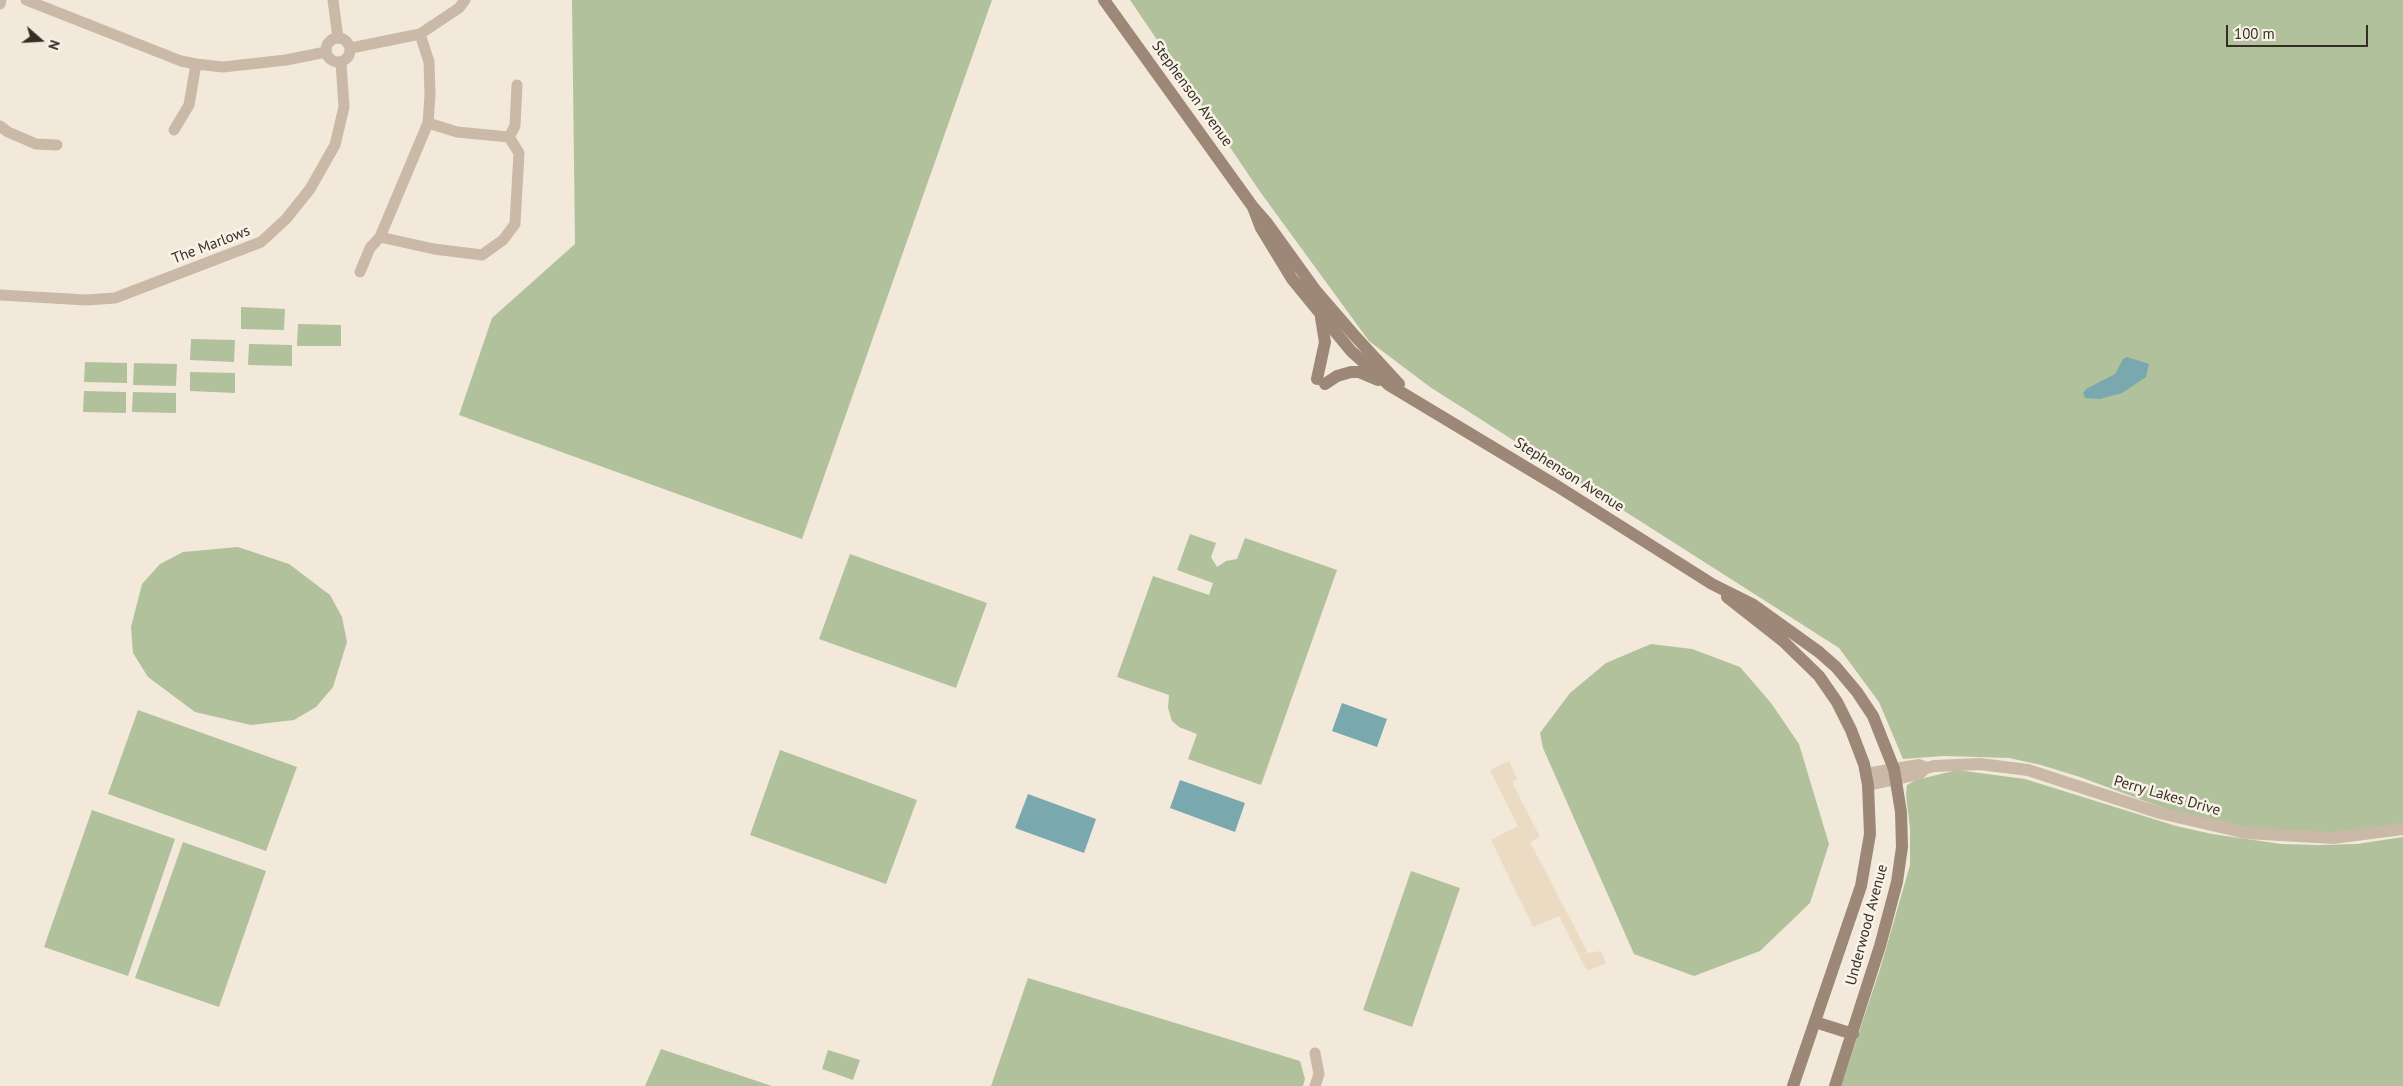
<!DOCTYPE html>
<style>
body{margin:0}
#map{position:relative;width:2403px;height:1086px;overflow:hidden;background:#f2e9db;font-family:"PT Sans",sans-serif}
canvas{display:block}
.north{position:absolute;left:15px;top:15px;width:50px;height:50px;-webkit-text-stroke:4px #f9f2e7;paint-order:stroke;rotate:109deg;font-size:14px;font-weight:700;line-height:20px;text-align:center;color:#362d27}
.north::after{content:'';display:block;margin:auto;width:18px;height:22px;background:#362d27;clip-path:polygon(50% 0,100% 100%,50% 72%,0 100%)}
.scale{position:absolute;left:2226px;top:25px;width:142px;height:22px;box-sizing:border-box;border:2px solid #362d27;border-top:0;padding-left:6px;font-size:15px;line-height:18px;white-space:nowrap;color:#362d27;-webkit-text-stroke:4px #f9f2e7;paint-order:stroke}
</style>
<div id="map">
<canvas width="2403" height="1086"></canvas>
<div class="north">N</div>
<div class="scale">100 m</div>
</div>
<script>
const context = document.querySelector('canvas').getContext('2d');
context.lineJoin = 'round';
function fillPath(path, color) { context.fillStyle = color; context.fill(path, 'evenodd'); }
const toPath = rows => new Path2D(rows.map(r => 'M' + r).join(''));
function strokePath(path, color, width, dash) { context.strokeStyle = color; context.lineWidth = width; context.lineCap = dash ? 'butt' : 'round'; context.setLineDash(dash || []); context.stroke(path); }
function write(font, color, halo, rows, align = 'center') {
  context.font = font + ' "PT Sans",sans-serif'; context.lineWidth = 5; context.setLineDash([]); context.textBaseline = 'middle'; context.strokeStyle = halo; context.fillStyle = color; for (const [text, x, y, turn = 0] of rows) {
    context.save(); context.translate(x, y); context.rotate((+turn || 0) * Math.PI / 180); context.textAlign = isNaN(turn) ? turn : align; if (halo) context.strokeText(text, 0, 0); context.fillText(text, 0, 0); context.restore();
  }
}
const green = toPath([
 [572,0,992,0,802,539,459,415,492,318,575,244],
 [1130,0,2403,0,2403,824,2337,833,2254,830,2174,812,2080,777,2041,765,2009,758,1944,756,1903,759,1879,702,1839,648,1430,387,1369,341,1261,193],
 [241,307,285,309,284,330,241,329],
 [298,324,341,325,341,346,297,346],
 [191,339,235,340,234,362,190,360],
 [249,344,292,345,292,366,248,365],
 [85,362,127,363,127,383,84,382],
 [134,363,177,364,176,386,133,385],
 [190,372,235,373,235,393,190,391],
 [84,391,126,392,126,413,83,412],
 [133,392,176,393,176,413,132,412],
 [1190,534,1216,543,1211,557,1217,567,1226,561,1237,559,1245,538,1337,570,1261,785,1188,759,1197,734,1179,727,1172,721,1168,708,1169,695,1117,677,1153,576,1209,595,1213,583,1177,570],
 [238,547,289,564,330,595,342,617,347,642,333,687,316,707,294,720,251,725,195,712,148,677,133,653,131,627,142,584,160,564,183,552],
 [850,554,987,603,956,688,819,639],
 [1651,644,1692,649,1740,667,1771,703,1799,744,1829,844,1810,903,1760,951,1694,976,1634,954,1543,748,1540,733,1570,693,1606,663],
 [138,710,297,767,266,851,108,794],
 [780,750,917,800,886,884,750,835],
 [1957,770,2025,779,2176,826,2212,834,2281,844,2319,845,2357,844,2403,837,2403,1086,1841,1086,1881,966,1910,865,1910,828,1906,795,1907,785,1916,780],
 [92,810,175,839,128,976,44,947],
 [183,842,266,871,219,1007,135,978],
 [1411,871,1460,888,1412,1027,1363,1010],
 [1028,978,1300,1061,1305,1079,1303,1086,991,1086],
 [661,1049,772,1086,645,1086],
 [828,1050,860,1060,853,1080,822,1069]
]);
const plaza = toPath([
 [1509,761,1517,779,1512,782,1540,837,1530,842,1588,953,1601,951,1606,963,1587,971,1559,916,1533,927,1491,840,1518,826,1490,770]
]);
const water = toPath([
 [2127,357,2149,364,2146,377,2122,393,2100,399,2085,398,2083,393,2086,389,2115,374,2123,359],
 [1342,703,1387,719,1377,747,1332,731],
 [1180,780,1245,803,1235,832,1170,808],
 [1028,794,1096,819,1084,853,1015,828]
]);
const minor = toPath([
 [26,0,181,61,196,64,223,67,286,60,326,52],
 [333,0,338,38],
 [0,4,1,0],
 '326 50a12 12 0 1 1 24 0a12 12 0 1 1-24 0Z',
 [351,48,420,34,459,8,465,0],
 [428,123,457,132,509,137,515,126,517,85],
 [0,126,8,132,36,144,57,145],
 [174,130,189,105,196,64],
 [380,237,434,249,482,255,503,240,515,224,519,153,509,137],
 [360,272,370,248,380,237,428,123,430,95,429,62,420,34],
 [0,295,86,300,115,298,261,242,286,219,310,189,335,145,344,107,341,63],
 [1315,1086,1319,1074,1315,1053]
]);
const tertiary = toPath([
 [1866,774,1919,765,1926,768],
 [1868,785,1919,774,1926,768,1934,766,1980,764,2028,770,2160,813,2246,833,2333,838,2403,829]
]);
const secondary = toPath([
 [1104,0,1253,207,1267,223,1316,291,1354,335,1399,384],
 [1253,207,1261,228,1292,279,1351,351,1389,385,1557,486,1712,584,1752,604,1819,652,1836,667,1857,692,1873,716,1894,769,1901,812,1902,847,1897,882,1880,946,1835,1086],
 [1317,379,1325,342,1321,318],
 [1325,384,1337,376,1351,372,1359,372,1378,380],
 [1727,597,1783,641,1819,676,1837,702,1851,730,1864,764,1868,785,1870,834,1861,886,1793,1086],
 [1815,1022,1853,1034]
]);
const streetNames = [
 ["Stephenson Avenue",1192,94,54],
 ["The Marlows",211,245,-21],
 ["Stephenson Avenue",1569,475,32],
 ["Perry Lakes Drive",2167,796,16],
 ["Underwood Avenue",1867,925,-75]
];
fillPath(green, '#b1c19b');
fillPath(plaza, '#eadbc2');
fillPath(water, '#7aa8af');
strokePath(minor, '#cab9a7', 11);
strokePath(tertiary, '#cab9a7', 12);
strokePath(secondary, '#9d8878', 12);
write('15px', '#362d27', '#f9f2e7', streetNames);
</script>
